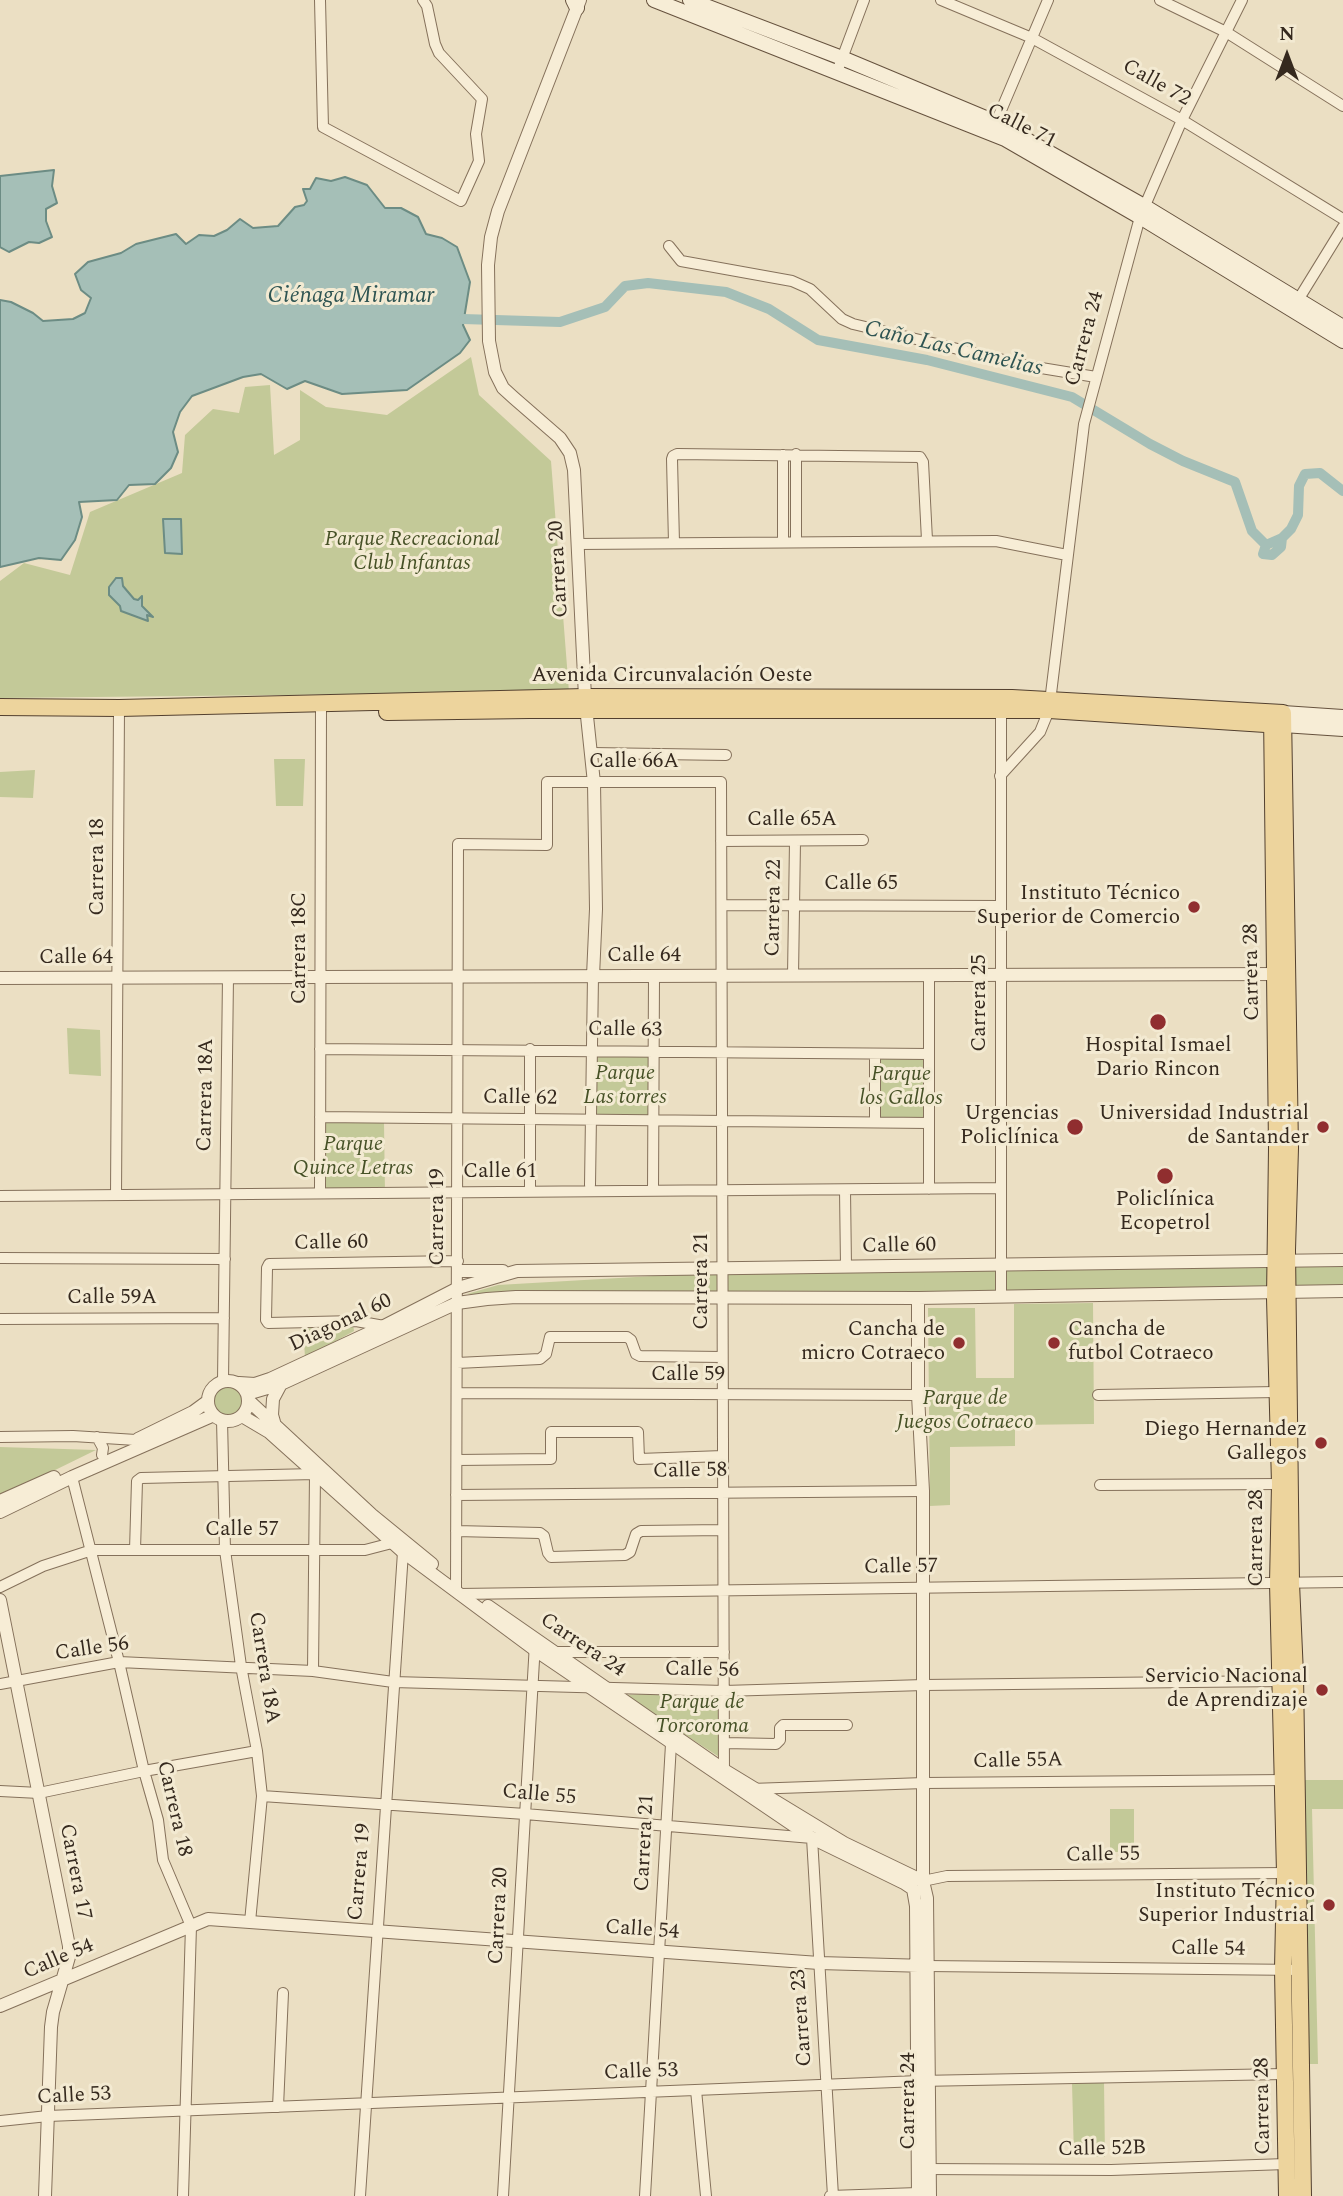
<!DOCTYPE html>
<meta charset="utf-8">
<style>
body{margin:0}
#map{position:relative;width:1343px;height:2196px;overflow:hidden;background:#ebdfc3;font-family:Spectral,serif}
canvas{display:block}
.north{position:absolute;left:1252px;top:21px;width:70px;height:70px;-webkit-text-stroke:5px #f3ead2;paint-order:stroke;rotate:0deg;font-size:19px;font-weight:700;line-height:28px;text-align:center;color:#35291e}
.north::after{content:'';display:block;margin:auto;width:24px;height:32px;background:#35291e;clip-path:polygon(50% 0,100% 100%,50% 72%,0 100%)}
</style>
<div id="map">
<canvas width="1343" height="2196"></canvas>
<div class="north">N</div>
</div>
<script>
const context = document.querySelector('canvas').getContext('2d');
context.lineJoin = 'round';
function fillPath(path, color) { context.fillStyle = color; context.fill(path, 'evenodd'); }
const toPath = rows => new Path2D(rows.map(r => 'M' + r).join(''));
function strokePath(path, color, width, dash) { context.strokeStyle = color; context.lineWidth = width; context.lineCap = dash ? 'butt' : 'round'; context.setLineDash(dash || []); context.stroke(path); }
function write(font, color, halo, rows, align = 'center') {
  context.font = font + ' Spectral,serif'; context.lineWidth = 6; context.setLineDash([]); context.textBaseline = 'middle'; context.strokeStyle = halo; context.fillStyle = color; for (const [text, x, y, turn = 0] of rows) {
    context.save(); context.translate(x, y); context.rotate((+turn || 0) * Math.PI / 180); context.textAlign = isNaN(turn) ? turn : align; if (halo) context.strokeText(text, 0, 0); context.fillText(text, 0, 0); context.restore();
  }
}
const green = toPath([
 [471,357,479,395,551,461,569,692,0,698,0,581,24,563,70,575,90,512,182,473,185,435,213,409,239,413,245,387,270,385,274,455,300,440,300,390,326,407,387,415],
 [274,759,305,759,303,806,276,806],
 [35,770,33,798,0,797,0,772],
 [67,1028,100,1030,101,1076,69,1074],
 [597,1057,652,1057,653,1117,597,1118],
 [878,1057,925,1058,924,1119,877,1118],
 [322,1123,384,1123,385,1193,322,1193],
 [1343,1263,1343,1286,704,1294,467,1294,498,1285,722,1272],
 [1093,1303,1094,1424,1015,1425,1015,1446,950,1447,950,1505,930,1506,928,1308,975,1308,976,1378,1014,1378,1014,1304],
 [303,1322,353,1324,354,1331,305,1358],
 '214 1401a14 14 0 1 1 28 0a14 14 0 1 1-28 0Z',
 [0,1447,96,1450,0,1497],
 [726,1691,727,1762,624,1695],
 [1297,1780,1343,1780,1343,1809,1312,1809,1318,2064,1301,2064],
 [1110,1809,1134,1809,1134,1852,1110,1852],
 [1104,2082,1105,2157,1074,2157,1072,2083]
]);
const water = toPath([
 [54,170,52,186,57,203,46,209,46,221,52,237,39,243,29,242,9,252,0,247,0,176,54,170],
 [345,177,367,185,385,208,401,208,418,217,426,234,442,238,457,247,470,282,463,325,470,340,460,353,407,390,342,394,305,381,287,389,261,374,243,377,192,396,180,412,173,432,178,452,171,468,155,484,129,485,117,500,79,502,82,517,75,540,61,560,39,558,0,567,0,300,11,302,33,313,43,321,73,319,85,313,91,298,81,290,75,274,88,262,121,253,136,244,176,234,186,244,199,235,214,236,227,230,240,219,253,228,278,226,295,207,304,205,307,201,303,189,310,189,316,178,331,181,345,177],
 [163,519,181,519,182,554,165,553,163,519],
 [116,578,122,578,123,586,134,599,138,600,142,596,142,606,153,617,147,615,148,621,121,611,120,606,109,595,109,587,116,578]
]);
const canal = toPath([
 [463,319,560,322,605,307,625,286,648,283,726,292,769,309,818,340,927,360,1072,397,1150,444,1183,461,1235,482,1252,531,1266,545,1282,538,1291,529,1298,515,1299,486,1305,474,1320,473,1343,491],
 [1266,545,1263,554,1272,555,1281,547,1282,538]
]);
const minor = toPath([
 [320,0,323,127,461,201,479,161,476,134,482,99,439,53,435,44,427,6,423,0],
 [941,0,1032,38,1182,120,1343,219],
 [1160,0,1226,32,1343,106],
 [837,72,864,0],
 [994,127,1048,0],
 [669,246,681,261,792,281,810,289,842,319,853,324,1029,366,1096,377],
 [1295,305,1343,227],
 [796,454,796,541],
 [783,542,783,455],
 [674,543,672,459,673,456,677,454,920,457,923,462,927,540],
 [578,544,996,541,1067,555],
 [1001,710,1001,1297],
 [592,753,726,755],
 [1000,776,1040,732,1049,710,1084,424,1140,217,1182,120,1242,0],
 [721,841,863,840],
 [722,905,1000,906],
 [793,976,795,841],
 [320,1049,929,1054],
 [530,1049,530,1192],
 [320,1117,929,1123],
 [875,1122,875,1054],
 [590,1185,593,976],
 [929,1189,929,976],
 [845,1190,846,1267],
 [653,1191,654,977],
 [320,1193,321,703],
 [116,1195,119,708],
 [0,1196,1000,1188],
 [0,1258,225,1259],
 [0,1319,224,1318],
 [384,1326,356,1321,268,1323,266,1320,267,1268,269,1264,458,1261],
 [457,1363,540,1359,546,1354,550,1337,627,1337,631,1340,636,1354,640,1356,722,1357],
 [223,1381,228,977],
 [457,1393,918,1395],
 [1098,1395,1277,1392],
 [222,1420,225,1550,241,1666,257,1751,262,1796,250,1922],
 [0,1437,73,1436,136,1440],
 [97,1437,103,1448,102,1455],
 [457,1460,551,1459,551,1432,638,1432,639,1459,723,1456],
 [72,1477,119,1662,144,1771,158,1820,163,1860,191,1926,183,2196],
 [1100,1485,1280,1484],
 [456,1495,923,1491],
 [456,1531,540,1533,544,1536,548,1553,551,1557,625,1555,630,1552,636,1534,641,1531,723,1530],
 [135,1550,137,1481,141,1478,315,1474,313,1671],
 [0,1587,43,1566,92,1550,365,1550,392,1543],
 [456,1591,458,844,547,845,547,782,721,782,724,1777],
 [459,1594,1343,1582],
 [556,1652,724,1652],
 [0,1684,119,1662,313,1671,393,1682,724,1691,924,1685,1281,1681],
 [724,1743,776,1744,780,1740,780,1728,783,1725,847,1725],
 [751,1789,924,1783,1287,1780],
 [0,1791,39,1793,144,1771,257,1751],
 [262,1796,525,1814,812,1838,833,2196],
 [923,1881,947,1876,1285,1873],
 [927,1966,1300,1970],
 [696,2090,706,2196],
 [278,2107,283,1993],
 [0,2121,48,2116,919,2081,1284,2074],
 [925,2169,1111,2170,1286,2164],
 [360,2196,403,1552],
 [503,2196,535,1643],
 [645,2196,671,1744],
 [830,2196,918,2193]
]);
const tertiary = toPath([
 [580,0,498,211,491,237,488,265,489,341,495,372,503,388,514,398,560,438,570,453,574,470,585,697,594,783,596,909,593,976],
 [0,978,1284,974],
 [458,1271,503,1271],
 [918,1298,918,1395,923,1491,923,1881,927,1898,930,2196],
 '208 1401a20 20 0 1 1 40 0a20 20 0 1 1-40 0Z',
 [239,1383,255,1384,270,1379,384,1326,458,1288,517,1271,1343,1260],
 [247,1394,281,1384,457,1303,487,1299,516,1297,918,1298,1343,1291],
 [249,1401,372,1515,432,1564],
 [242,1416,269,1432,403,1552,535,1650,812,1838,904,1883,913,1889,916,1906,918,2196],
 [274,1422,272,1415,273,1399,281,1384],
 [138,1439,193,1412,208,1401],
 [0,1501,54,1477],
 [0,1512,72,1477,214,1415],
 [0,1600,69,1946,69,1957,53,2012,51,2027,45,2196],
 [488,1606,724,1770,844,1843,923,1881],
 [0,2006,208,1919,819,1963,927,1966]
]);
const secondary = toPath([
 [573,0,577,8],
 [654,0,1005,139,1140,217,1343,341],
 [690,0,842,58,995,122,1144,206,1343,327],
 [1283,713,1343,717],
 [1283,725,1343,729]
]);
const primary = toPath([
 [0,707,119,708,585,697,1012,698,1283,713,1290,1148,1287,1250,1291,1583,1295,1675,1303,2196],
 [387,712,529,710,1049,710,1281,725],
 [1272,713,1277,1148,1275,1298,1280,1484,1278,1583,1285,1873,1283,1969,1287,2196]
]);
const markers = [
 [1194,907,7,"#902e2f"],
 [1158,1022,9,"#902e2f"],
 [1075,1127,9,"#902e2f"],
 [1323,1127,7,"#902e2f"],
 [1165,1176,9,"#902e2f"],
 [959,1343,7,"#902e2f"],
 [1054,1343,7,"#902e2f"],
 [1321,1443,7,"#902e2f"],
 [1322,1690,7,"#902e2f"],
 [1329,1905,7,"#902e2f"]
];
const streetNames = [
 ["Calle 72",1156,84,29],
 ["Calle 71",1021,127,27],
 ["Carrera 24",1086,339,-75],
 ["Carrera 20",560,569,-93],
 ["Avenida Circunvalación Oeste",672,677],
 ["Calle 66A",634,763],
 ["Calle 65A",792,821],
 ["Carrera 18",99,867,-90],
 ["Calle 65",861,885],
 ["Carrera 22",775,908,-89],
 ["Carrera 18C",301,948,-90],
 ["Calle 64",644,957],
 ["Calle 64",76,959],
 ["Carrera 28",1253,972,-91],
 ["Carrera 25",981,1003,-90],
 ["Calle 63",625,1031,1],
 ["Carrera 18A",207,1095,-89],
 ["Calle 62",520,1099,1],
 ["Calle 61",500,1173],
 ["Carrera 19",439,1217,-90],
 ["Calle 60",331,1244,-1],
 ["Calle 60",899,1247,-1],
 ["Carrera 21",703,1281,-90],
 ["Calle 59A",112,1299],
 ["Diagonal 60",341,1324,-25],
 ["Calle 59",688,1376],
 ["Calle 58",690,1472,-1],
 ["Calle 57",242,1531],
 ["Carrera 28",1258,1538,-90],
 ["Calle 57",901,1568,-1],
 ["Carrera 24",582,1646,34],
 ["Calle 56",92,1650,-8],
 ["Carrera 18A",263,1668,81],
 ["Calle 56",702,1671,1],
 ["Calle 55A",1018,1762,-1],
 ["Calle 55",539,1796,5],
 ["Carrera 18",173,1809,77],
 ["Carrera 21",646,1843,-87],
 ["Calle 55",1103,1856,-1],
 ["Carrera 17",74,1872,79],
 ["Carrera 19",361,1872,-85],
 ["Carrera 20",500,1916,-87],
 ["Calle 54",642,1931,4],
 ["Calle 54",1208,1950,1],
 ["Calle 54",59,1960,-23],
 ["Carrera 23",803,2018,-94],
 ["Calle 53",641,2073,-2],
 ["Calle 53",74,2097,-3],
 ["Carrera 24",910,2101,-90],
 ["Carrera 28",1264,2106,-91],
 ["Calle 52B",1102,2150,-1]
];
const parkNames = [
 ["Parque Recreacional",412,541],
 ["Club Infantas",412,565],
 ["Parque",625,1075],
 ["Las torres",625,1099],
 ["Parque",901,1076],
 ["los Gallos",901,1100],
 ["Parque",353,1146],
 ["Quince Letras",353,1170],
 ["Parque de",965,1400],
 ["Juegos Cotraeco",965,1424],
 ["Parque de",702,1704],
 ["Torcoroma",702,1728]
];
const poiNames = [
 ["Instituto Técnico",1180,895],
 ["Superior de Comercio",1180,919],
 ["Hospital Ismael",1158,1047,"center"],
 ["Dario Rincon",1158,1071,"center"],
 ["Urgencias",1059,1115],
 ["Policlínica",1059,1139],
 ["Universidad Industrial",1309,1115],
 ["de Santander",1309,1139],
 ["Policlínica",1165,1201,"center"],
 ["Ecopetrol",1165,1225,"center"],
 ["Cancha de",945,1331],
 ["micro Cotraeco",945,1355],
 ["Cancha de",1068,1331,"left"],
 ["futbol Cotraeco",1068,1355,"left"],
 ["Diego Hernandez",1307,1431],
 ["Gallegos",1307,1455],
 ["Servicio Nacional",1308,1678],
 ["de Aprendizaje",1308,1702],
 ["Instituto Técnico",1315,1893],
 ["Superior Industrial",1315,1917]
];
const waterNames = [
 ["Ciénaga Miramar",351,297],
 ["Caño Las Camelias",953,350,13]
];
fillPath(green, '#c3c998');
fillPath(water, '#a5bfb7');
strokePath(water, '#6c8c84', 2);
strokePath(canal, '#a5bfb7', 10);
strokePath(minor, '#85715b', 12);
strokePath(tertiary, '#85715b', 14);
strokePath(secondary, '#66523e', 16);
strokePath(primary, '#53402f', 18);
strokePath(minor, '#f7edd6', 10);
strokePath(tertiary, '#f7edd6', 12);
strokePath(secondary, '#f7edd6', 14);
strokePath(primary, '#edd49d', 16);
for (const [x, y, r, color] of markers) { const dot = new Path2D(); dot.arc(x, y, r, 0, 2 * Math.PI); context.fillStyle = color; context.fill(dot); strokePath(dot, '#f3ead2', 2.5); }
write('21px', '#35291e', '#f3ead2', streetNames);
write('italic 21px', '#465126', '#f3ead2', parkNames);
write('21px', '#35291e', '#f3ead2', poiNames, 'right');
write('italic 23px', '#2e5452', '#f3ead2', waterNames);
</script>
